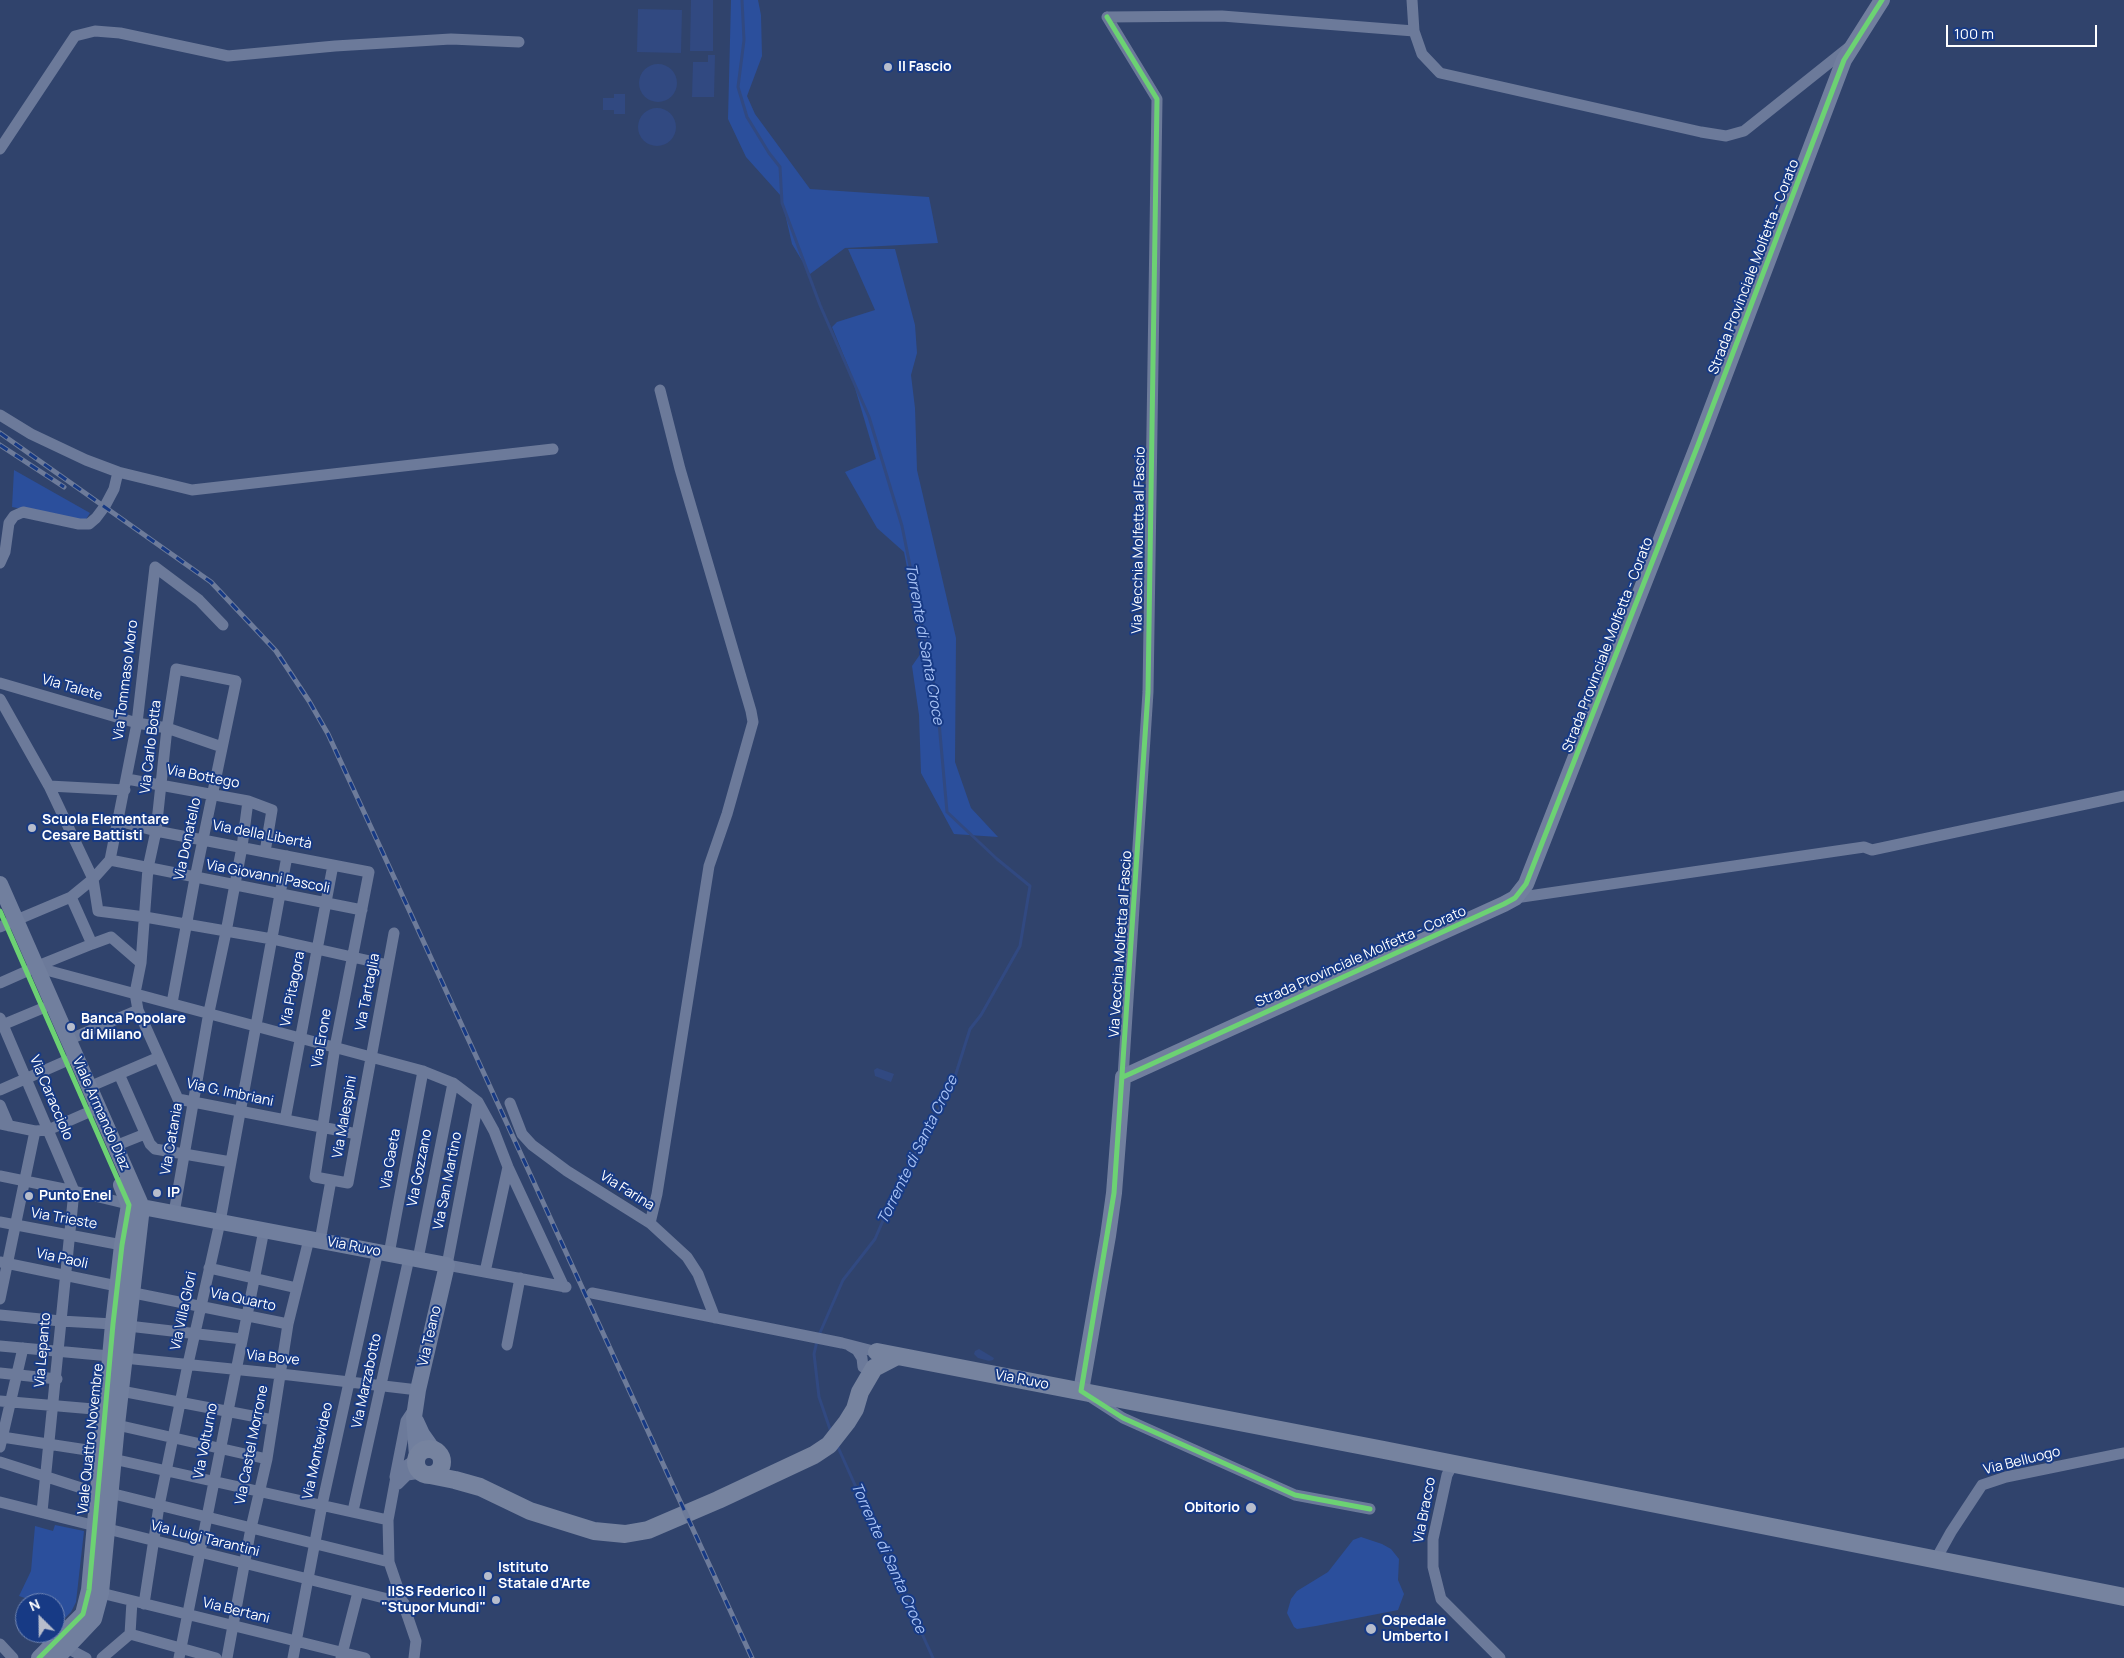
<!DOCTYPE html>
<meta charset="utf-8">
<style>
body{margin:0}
#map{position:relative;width:2124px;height:1658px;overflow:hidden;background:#30436c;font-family:Manrope,sans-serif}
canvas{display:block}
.north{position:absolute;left:15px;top:1593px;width:50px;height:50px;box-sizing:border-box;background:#173a85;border:1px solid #7489b6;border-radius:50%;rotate:337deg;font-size:14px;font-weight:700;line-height:20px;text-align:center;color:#fff}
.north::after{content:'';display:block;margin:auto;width:18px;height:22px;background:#b7bdcc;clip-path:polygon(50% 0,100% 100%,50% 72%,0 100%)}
.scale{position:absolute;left:1946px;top:25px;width:151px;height:22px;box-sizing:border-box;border:2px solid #fff;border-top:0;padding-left:6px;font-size:15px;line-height:18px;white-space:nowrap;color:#fff;-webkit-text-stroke:4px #173a85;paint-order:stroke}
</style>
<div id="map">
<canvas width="2124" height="1658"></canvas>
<div class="north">N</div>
<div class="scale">100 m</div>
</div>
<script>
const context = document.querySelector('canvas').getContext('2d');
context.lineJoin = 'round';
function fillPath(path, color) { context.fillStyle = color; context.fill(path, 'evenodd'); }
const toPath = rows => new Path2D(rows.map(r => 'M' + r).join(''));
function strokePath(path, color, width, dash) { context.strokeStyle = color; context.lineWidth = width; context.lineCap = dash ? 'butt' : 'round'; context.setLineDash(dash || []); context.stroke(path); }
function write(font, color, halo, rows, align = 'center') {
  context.font = font + ' Manrope,sans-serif'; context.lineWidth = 4; context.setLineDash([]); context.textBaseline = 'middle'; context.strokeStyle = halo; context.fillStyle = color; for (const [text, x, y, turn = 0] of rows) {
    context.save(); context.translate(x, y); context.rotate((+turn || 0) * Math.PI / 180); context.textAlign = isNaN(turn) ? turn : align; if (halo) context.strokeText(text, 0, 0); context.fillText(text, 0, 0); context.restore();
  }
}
const green = toPath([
 [731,0,758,0,761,15,762,56,747,96,755,114,810,189,929,197,938,243,845,248,810,274,792,244,781,196,746,157,728,119],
 [848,249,895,249,915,325,917,353,911,375,915,408,917,470,956,638,955,762,971,808,998,837,954,834,921,773,919,715,912,666,921,653,921,639,904,552,877,528,845,472,876,459,850,371,832,327,837,322,875,310],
 [14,470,90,513,85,521,12,507],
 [55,1525,84,1531,76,1602,71,1612,55,1628,55,1603,27,1603,28,1599,19,1596,31,1571,35,1526,53,1531],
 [1361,1537,1382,1544,1391,1549,1399,1559,1398,1580,1404,1594,1398,1610,1316,1626,1297,1629,1294,1627,1287,1613,1291,1599,1297,1591,1328,1572,1353,1540]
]);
const water = toPath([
 [691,0,713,0,713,51,690,51],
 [638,9,682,10,681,53,637,52],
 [708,55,715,55,714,97,692,97,693,62,708,62],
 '639 83a19 19 0 1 1 38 0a19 19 0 1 1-38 0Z',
 [614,94,625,94,625,114,614,114,614,110,603,110,603,98,614,98],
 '638 127a19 19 0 1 1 38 0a19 19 0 1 1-38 0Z',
 [877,1068,894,1074,891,1082,875,1076,874,1070],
 [979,1349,994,1358,993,1360,989,1361,978,1358,974,1354,975,1351]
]);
const stream = toPath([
 [742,0,744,40,738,87,747,117,769,153,780,167,782,203,820,305,869,417,902,526,937,700,947,812,997,859,1030,886,1020,946,981,1015,970,1029,953,1083,898,1186,875,1239,843,1280,819,1335],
 [817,1341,814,1354,819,1397,831,1432],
 [837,1445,933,1658]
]);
const street = toPath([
 [1412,0,1414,31],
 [1107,17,1157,99,1148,692,1123,1077],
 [1107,17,1222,16,1414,31,1422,54,1440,73,1701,132,1726,136,1744,131,1848,48],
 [0,149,75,36,95,31,120,33,228,56,335,46,451,39,519,42],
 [0,415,31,434,86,460,118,472,114,489,105,506,96,518,89,524,79,524,23,512,14,516,9,523,5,552,0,563],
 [118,472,192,490,553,449],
 [0,683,137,723,167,728,222,747],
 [0,699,49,786,93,879,98,911,145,917,272,939,388,965],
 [127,779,248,801,272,810,265,852],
 [49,786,125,790],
 [119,821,156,831,369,872,335,1047,315,1177,348,1183,394,933],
 [110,860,362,910],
 [1515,898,1864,847,1872,850,2124,796],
 [0,927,71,897],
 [141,963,135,993,138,1010,178,1099,357,1134],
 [35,967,423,1071,453,1083,478,1102,494,1131,508,1167,564,1287],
 [35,967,92,944],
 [0,983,27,971],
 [172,1003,195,878,236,681,176,669,167,728,156,831,148,868,141,963,111,937,92,944,71,897,93,879,110,860,137,723,155,567,199,600,223,625],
 [0,1018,74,1191,42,1512],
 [0,1026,43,1008],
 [68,1040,138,1010],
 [119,1074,150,1144,155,1149,231,1162],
 [89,1087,159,1057],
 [0,1090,66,1061],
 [478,1102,447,1265,566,1287],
 [510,1103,522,1134,532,1145,567,1171,650,1223,687,1257,698,1274,715,1318],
 [0,1105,9,1126],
 [285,1120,333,865],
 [0,1124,35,1131,48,1130,89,1112],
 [115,1146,145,1134],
 [0,1176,74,1191,132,1205],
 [174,1213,209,1012,226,932,242,847,248,801],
 [0,1222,122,1245],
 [650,1223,657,1194,709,866,727,814,753,722,751,711,680,469,660,390],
 [320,1241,331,1180],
 [389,1254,423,1071],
 [418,1259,453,1083],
 [0,1262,117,1286],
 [209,1268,297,1288],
 [485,1272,508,1167],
 [134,1293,288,1324],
 [592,1293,842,1343,877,1352],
 [0,1299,35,1131],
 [0,1315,61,1321,113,1324],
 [128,1326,242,1339],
 [507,1345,520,1278],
 [0,1346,110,1356],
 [850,1346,857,1350,862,1358,863,1367],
 [124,1358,281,1374,418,1390],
 [0,1373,57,1379],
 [121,1391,273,1420],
 [1089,1396,1123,1418,1295,1495,1370,1509],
 [0,1401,105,1410],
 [117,1425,267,1459],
 [2,1437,100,1452],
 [0,1447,23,1348],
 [113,1459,388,1520],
 [0,1462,97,1493],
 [1453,1464,1447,1475,1433,1539,1433,1567,1441,1599,1500,1658],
 [395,1477,406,1421,414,1409],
 [398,1484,407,1475,422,1473],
 [110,1493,389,1562],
 [0,1502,404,1603],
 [353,1511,409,1258],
 [1936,1559,1951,1532,1982,1485,2006,1477,2124,1453],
 [101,1593,365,1658],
 [144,1604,159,1506,188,1364,220,1222,287,856],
 [130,1634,216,1658],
 [0,1644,13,1658],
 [67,1648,86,1658],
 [102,1658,130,1634,132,1601],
 [179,1658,264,1230],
 [227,1658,251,1528,267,1459,288,1324,309,1239],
 [293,1658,322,1505,378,1251],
 [341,1658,358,1592],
 [414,1658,416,1641,389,1562,388,1520,396,1477,404,1467,416,1459]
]);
const secondary = toPath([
 [0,884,142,1207,117,1425,101,1593,94,1619,57,1658],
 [142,1207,447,1265,418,1390,414,1417,417,1456],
 [1081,1391,1108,1236,1114,1193,1123,1077,1504,904,1515,898,1526,884,1698,445,1844,60,1882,0],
 [416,1421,422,1434,434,1451],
 [39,1658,83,1614,89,1590,113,1324,122,1245,129,1205,121,1185]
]);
const primary = toPath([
 [877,1352,1384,1450,2124,1597],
 '416 1462a13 13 0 1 1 26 0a13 13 0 1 1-26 0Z',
 [430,1475,455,1480,480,1487,530,1511,594,1531,625,1534,648,1530,718,1500,814,1455,829,1445,847,1422,855,1409,860,1392,874,1368,897,1356]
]);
const rail = toPath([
 [0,433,211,582,276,651,309,701,328,734,387,862,752,1658],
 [0,445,64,487]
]);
const cycleway = toPath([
 [1107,17,1157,99,1148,692,1114,1193,1081,1391,1123,1418,1295,1495,1370,1509],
 [0,911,129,1205,122,1245,113,1324,89,1590,83,1614,39,1658],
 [1123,1077,1504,904,1515,898,1526,884,1698,445,1844,60,1882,0]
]);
const markers = [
 [888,67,5,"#b7bdcc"],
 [32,828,5,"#b7bdcc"],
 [71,1027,5,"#b7bdcc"],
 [157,1193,5,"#b7bdcc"],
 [29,1196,5,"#b7bdcc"],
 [1251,1508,6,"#b7bdcc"],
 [488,1576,5,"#b7bdcc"],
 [496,1600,5,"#b7bdcc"],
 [1371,1629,6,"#b7bdcc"]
];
const poiNames = [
 ["Il Fascio",898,67],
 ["Scuola Elementare",42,820],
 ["Cesare Battisti",42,836],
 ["Banca Popolare",81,1019],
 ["di Milano",81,1035],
 ["IP",167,1193],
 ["Punto Enel",39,1196],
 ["Obitorio",1240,1508,"right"],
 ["Istituto",498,1568],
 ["Statale d'Arte",498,1584],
 ["IISS Federico II",486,1592,"right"],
 ["\"Stupor Mundi\"",486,1608,"right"],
 ["Ospedale",1382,1621],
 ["Umberto I",1382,1637]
];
const streetNames = [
 ["Strada Provinciale Molfetta - Corato",1754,267,-69],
 ["Via Vecchia Molfetta al Fascio",1139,540,-89],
 ["Strada Provinciale Molfetta - Corato",1608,645,-69],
 ["Via Tommaso Moro",126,680,-83],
 ["Via Talete",72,688,16],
 ["Via Carlo Botta",151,747,-83],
 ["Via Bottego",203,777,11],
 ["Via della Libertà",262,835,11],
 ["Via Donatello",188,839,-78],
 ["Via Giovanni Pascoli",268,877,11],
 ["Via Vecchia Molfetta al Fascio",1121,944,-86],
 ["Strada Provinciale Molfetta - Corato",1361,957,-24],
 ["Via Pitagora",293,989,-79],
 ["Via Tartaglia",368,992,-79],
 ["Via Erone",322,1038,-80],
 ["Via G. Imbriani",230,1093,12],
 ["Via Caracciolo",51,1098,67],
 ["Viale Armando Diaz",101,1114,66],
 ["Via Malespini",345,1117,-80],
 ["Via Catania",172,1139,-80],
 ["Via Gaeta",391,1159,-80],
 ["Via Gozzano",420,1168,-79],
 ["Via San Martino",448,1181,-79],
 ["Via Farina",627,1191,32],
 ["Via Trieste",64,1219,10],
 ["Via Ruvo",354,1247,11],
 ["Via Paoli",62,1259,12],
 ["Via Quarto",243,1300,12],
 ["Via Villa Glori",184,1311,-78],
 ["Via Teano",430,1336,-77],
 ["Via Lepanto",43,1350,-85],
 ["Via Bove",273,1358,6],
 ["Via Ruvo",1022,1380,11],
 ["Via Marzabotto",367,1381,-78],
 ["Viale Quattro Novembre",91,1439,-84],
 ["Via Volturno",206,1441,-79],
 ["Via Castel Morrone",252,1445,-79],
 ["Via Montevideo",318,1451,-78],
 ["Via Belluogo",2022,1461,-14],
 ["Via Bracco",1425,1510,-79],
 ["Via Luigi Tarantini",205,1539,14],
 ["Via Bertani",236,1611,14]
];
const waterNames = [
 ["Torrente di Santa Croce",924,644,80],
 ["Torrente di Santa Croce",918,1150,-64],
 ["Torrente di Santa Croce",888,1558,66]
];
fillPath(green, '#2b4f9c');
fillPath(water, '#314981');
strokePath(stream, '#314981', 3);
strokePath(street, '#6c7a9a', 11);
strokePath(secondary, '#717f9e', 16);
strokePath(primary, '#76839f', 18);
strokePath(rail, '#6d7b9a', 5);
strokePath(rail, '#173a85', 3, [9]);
strokePath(cycleway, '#6cd273', 5);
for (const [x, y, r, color] of markers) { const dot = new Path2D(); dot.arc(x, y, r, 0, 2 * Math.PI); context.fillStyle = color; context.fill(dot); strokePath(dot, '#173a85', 2); }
write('bold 14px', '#fff', '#173a85', poiNames, 'left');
write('14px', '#fff', '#173a85', streetNames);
write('italic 15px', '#a8c2f5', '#173a85', waterNames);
</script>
